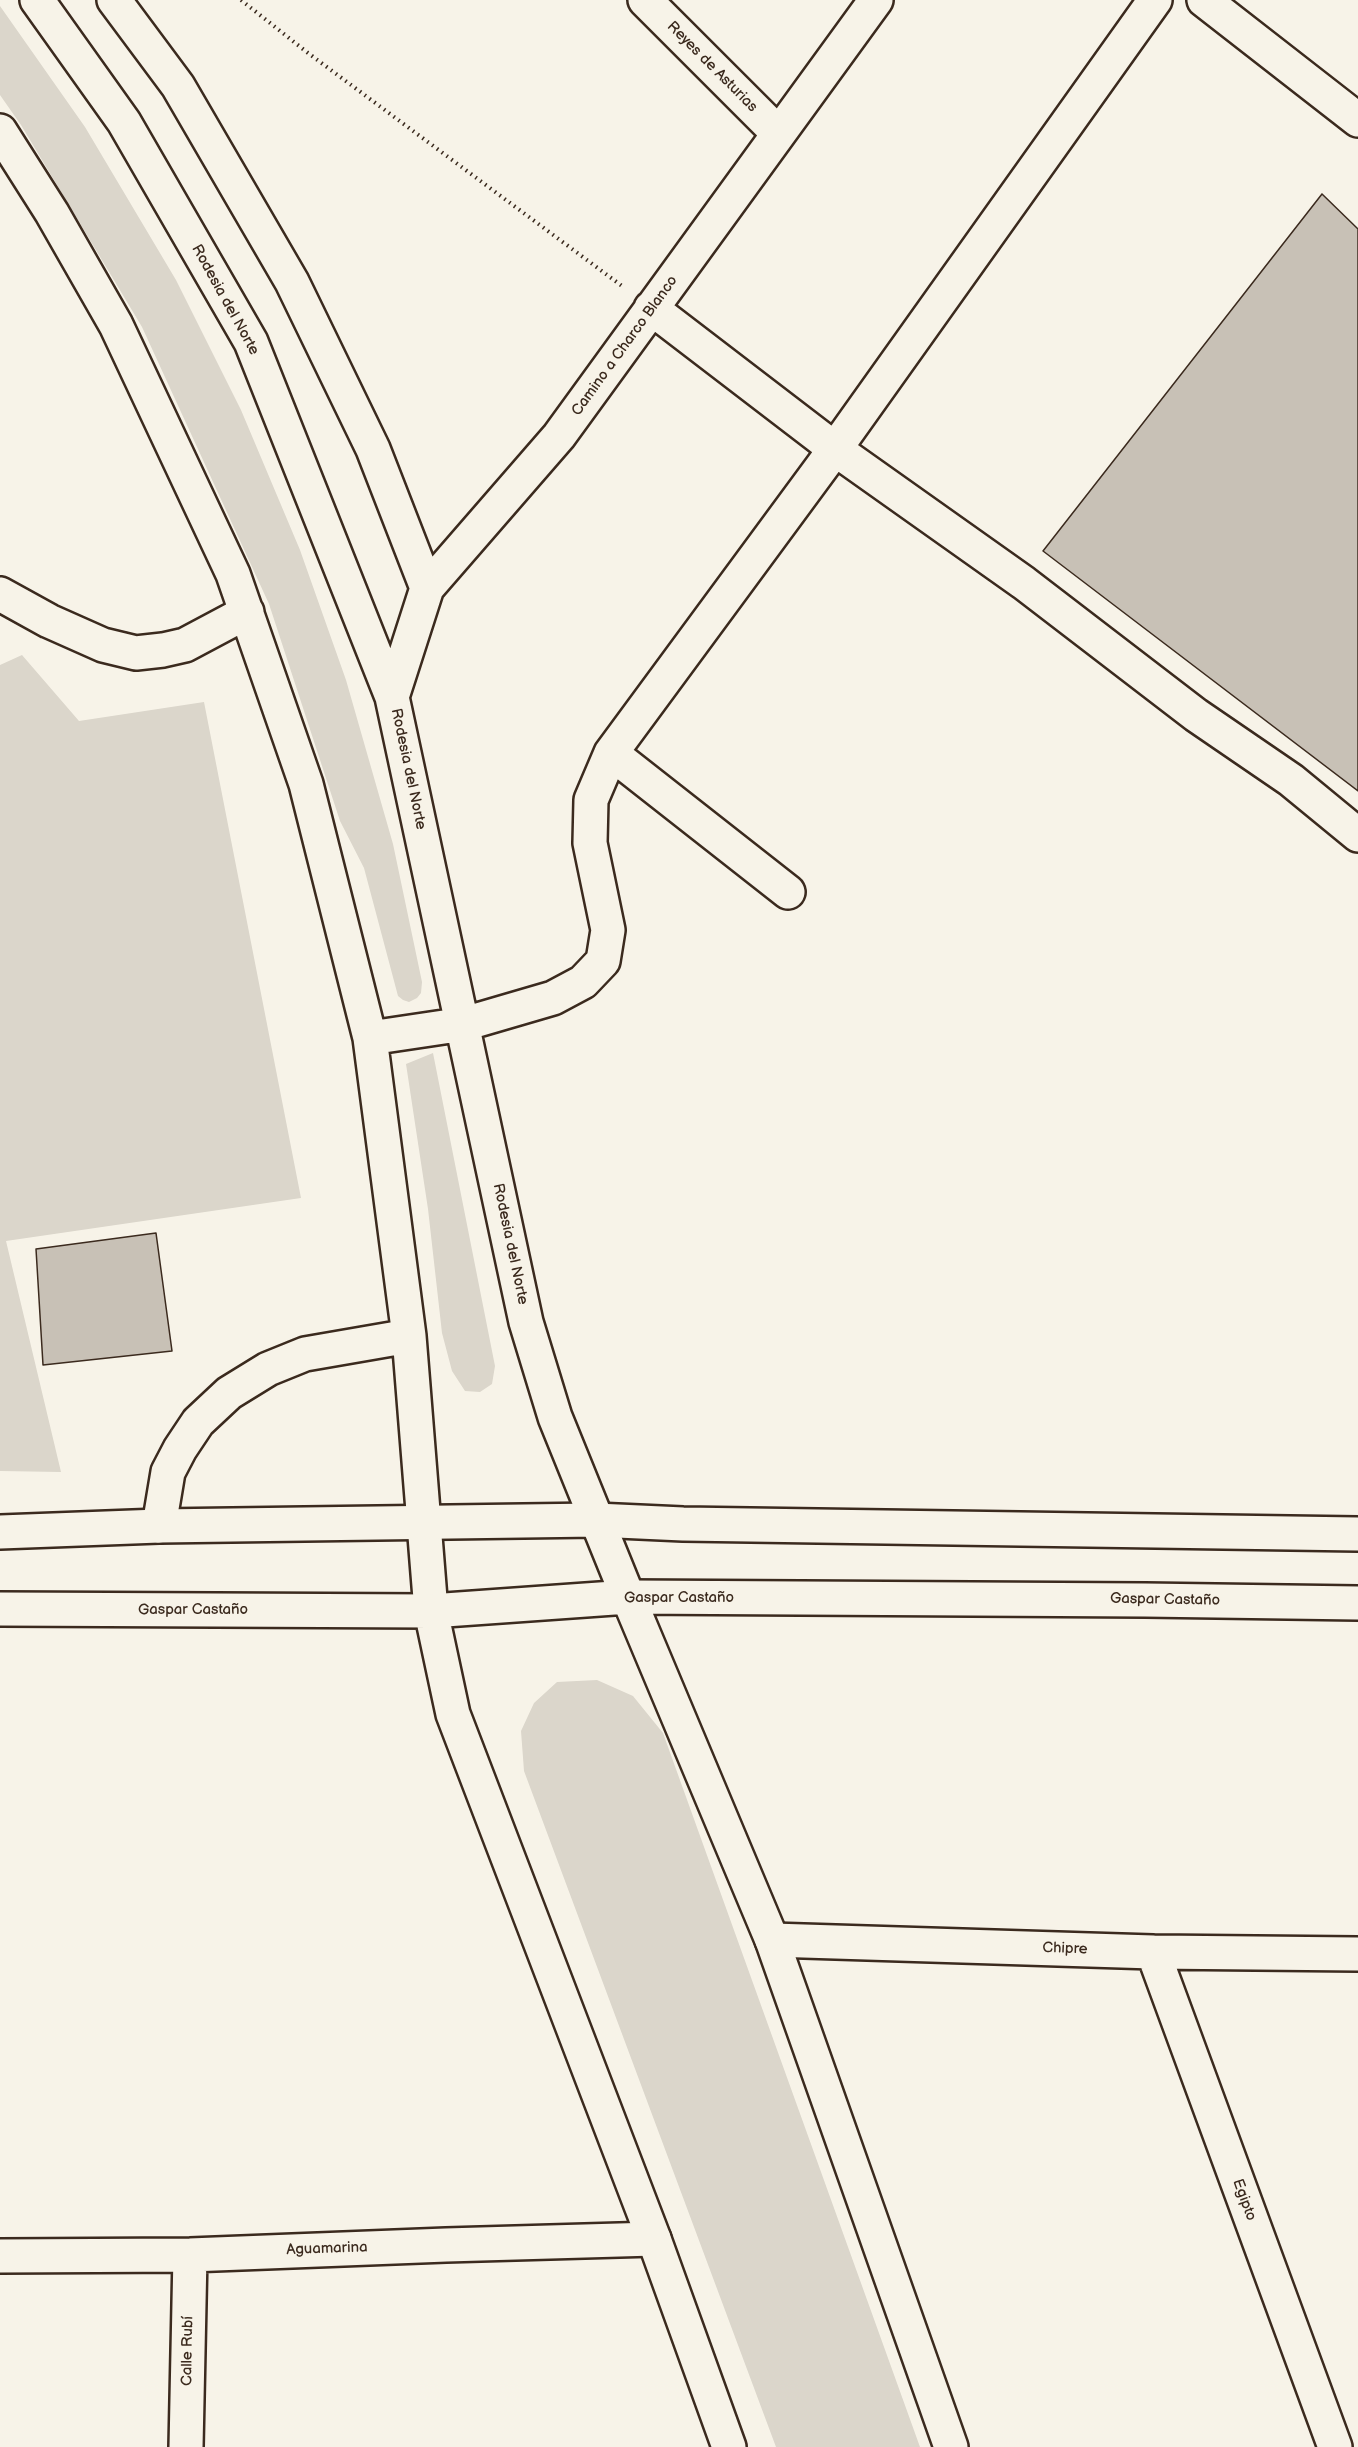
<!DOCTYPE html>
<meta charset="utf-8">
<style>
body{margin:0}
canvas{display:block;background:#f7f3e8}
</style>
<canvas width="1358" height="2447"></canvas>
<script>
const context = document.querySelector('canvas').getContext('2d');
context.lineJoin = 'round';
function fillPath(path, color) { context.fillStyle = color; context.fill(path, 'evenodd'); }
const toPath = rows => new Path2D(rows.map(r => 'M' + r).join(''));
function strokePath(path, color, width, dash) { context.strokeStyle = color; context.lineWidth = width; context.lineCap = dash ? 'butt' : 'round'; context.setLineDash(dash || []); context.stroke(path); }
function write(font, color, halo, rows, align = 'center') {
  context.font = font + ' "Balsamiq Sans",sans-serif'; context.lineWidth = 5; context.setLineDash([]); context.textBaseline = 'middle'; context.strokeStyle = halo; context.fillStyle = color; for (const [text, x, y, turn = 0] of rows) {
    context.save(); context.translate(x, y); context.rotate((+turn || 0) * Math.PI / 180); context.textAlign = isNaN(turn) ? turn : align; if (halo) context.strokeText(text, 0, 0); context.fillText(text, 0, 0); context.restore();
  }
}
const green = toPath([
 [0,6,85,127,176,280,241,410,300,550,346,680,393,844,422,982,421,993,417,998,409,1002,403,1000,398,996,364,868,340,821,269,604,142,327,21,125,0,95],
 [22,655,79,721,204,702,301,1198,6,1241,61,1472,0,1471,0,665],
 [433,1053,495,1366,492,1384,480,1392,465,1391,452,1371,442,1333,428,1209,406,1064],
 [597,1680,633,1696,663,1733,920,2447,776,2447,524,1771,521,1731,534,1703,557,1682]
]);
const building = toPath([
 [1322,194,1358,229,1358,791,1043,551,1322,194],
 [156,1233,172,1351,43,1365,36,1249,156,1233]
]);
const path = toPath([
 [241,0,308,53,622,286]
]);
const minor = toPath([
 [37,0,124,122,251,342,392,697,526,1322,555,1417,628,1597],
 [114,0,178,86,292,282,373,449,427,588],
 [645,0,778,133],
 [1204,0,1358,120],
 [0,131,52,213,116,325,233,574,306,784,370,1038,409,1336,431,1611],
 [651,308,835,449,1024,583,1196,715,1291,780,1358,835],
 [0,594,49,621,103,645,136,653,163,650,185,645,247,612],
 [392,697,427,588,559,436,876,0],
 [611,753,788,892],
 [370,1038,464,1024,553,998,583,982,603,961,608,930,590,843,591,800,611,753,835,449,1155,0],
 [159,1526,168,1472,180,1449,198,1422,229,1393,268,1369,305,1354,409,1336],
 [772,1940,1153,1952,1358,1954],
 [1153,1952,1335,2447],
 [0,2256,190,2255,446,2245,654,2239],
 [186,2447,190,2255]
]);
const major = toPath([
 [0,1532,159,1526,596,1520,683,1524,1358,1534],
 [628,1597,772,1940,951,2447],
 [0,1609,431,1611,628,1597,1145,1600,1358,1603],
 [431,1611,453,1714,654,2239,729,2447]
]);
const streetNames = [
 ["Reyes de Asturias",712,67,45],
 ["Rodesia del Norte",225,300,61],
 ["Camino a Charco Blanco",625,346,-54],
 ["Rodesia del Norte",408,769,78],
 ["Rodesia del Norte",510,1244,78],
 ["Gaspar Castaño",679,1598],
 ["Gaspar Castaño",1165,1600,1],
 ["Gaspar Castaño",193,1610],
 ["Chipre",1065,1949,2],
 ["Egipto",1244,2200,70],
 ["Aguamarina",327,2249,-2],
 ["Calle Rubí",188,2351,-89]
];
fillPath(green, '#dbd6cb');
fillPath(building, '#c8c1b6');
strokePath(building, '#3b2a1e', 1.5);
strokePath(minor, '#3b2a1e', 38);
strokePath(major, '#3b2a1e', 38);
strokePath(path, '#3b2a1e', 4, [1.5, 4.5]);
strokePath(minor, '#f7f3e8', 33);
strokePath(major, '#f7f3e8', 33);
write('15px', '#3b2a1e', '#f7f3e8', streetNames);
</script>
